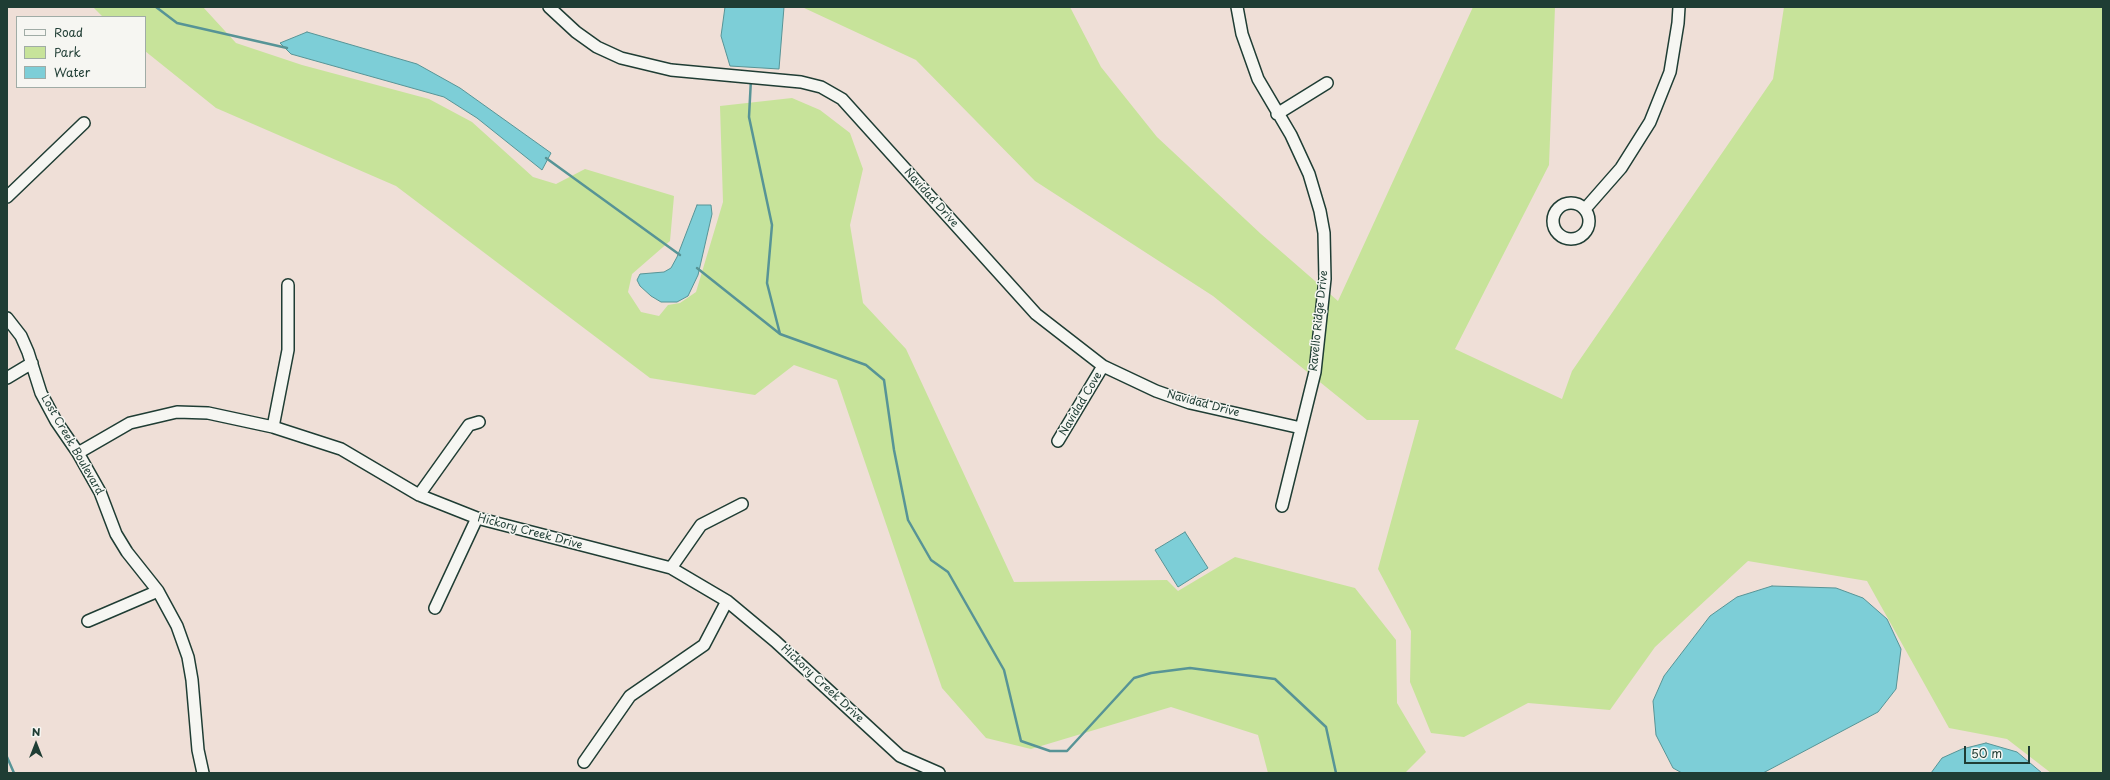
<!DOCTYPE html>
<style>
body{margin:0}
#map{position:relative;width:2110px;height:780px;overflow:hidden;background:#efdfd7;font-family:"Playpen Sans",sans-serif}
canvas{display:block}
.frame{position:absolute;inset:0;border:8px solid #1f3d34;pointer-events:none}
.legend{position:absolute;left:16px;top:16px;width:130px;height:72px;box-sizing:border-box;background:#f6f6f2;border:1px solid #a0aca6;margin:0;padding:5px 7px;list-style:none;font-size:12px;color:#1f3d34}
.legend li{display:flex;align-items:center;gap:8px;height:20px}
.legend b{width:20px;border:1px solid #a0aca6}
.north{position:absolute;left:16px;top:724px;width:40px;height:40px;-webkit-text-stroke:3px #f6f6f2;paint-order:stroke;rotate:0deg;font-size:11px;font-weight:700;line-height:16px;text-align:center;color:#1f3d34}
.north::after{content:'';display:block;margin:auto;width:14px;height:18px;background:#1f3d34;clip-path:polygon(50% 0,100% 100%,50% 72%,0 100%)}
.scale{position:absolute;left:1964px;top:746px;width:66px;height:18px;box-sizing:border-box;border:2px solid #1f3d34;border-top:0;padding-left:5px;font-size:12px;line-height:14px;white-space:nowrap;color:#1f3d34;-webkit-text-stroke:3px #f6f6f2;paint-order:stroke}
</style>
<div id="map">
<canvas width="2110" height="780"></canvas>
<div class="frame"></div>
<ul class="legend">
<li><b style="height:5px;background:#f6f6f2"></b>Road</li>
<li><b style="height:11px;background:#c7e39a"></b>Park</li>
<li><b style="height:11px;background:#7dced7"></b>Water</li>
</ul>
<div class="north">N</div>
<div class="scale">50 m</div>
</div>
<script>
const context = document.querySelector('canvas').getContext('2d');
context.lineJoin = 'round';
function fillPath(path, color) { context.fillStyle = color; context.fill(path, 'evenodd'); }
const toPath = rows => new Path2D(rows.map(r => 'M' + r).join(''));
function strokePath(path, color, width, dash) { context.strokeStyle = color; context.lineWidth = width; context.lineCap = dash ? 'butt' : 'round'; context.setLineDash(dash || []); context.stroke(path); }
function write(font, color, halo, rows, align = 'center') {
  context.font = font + ' "Playpen Sans",sans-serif'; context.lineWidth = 3; context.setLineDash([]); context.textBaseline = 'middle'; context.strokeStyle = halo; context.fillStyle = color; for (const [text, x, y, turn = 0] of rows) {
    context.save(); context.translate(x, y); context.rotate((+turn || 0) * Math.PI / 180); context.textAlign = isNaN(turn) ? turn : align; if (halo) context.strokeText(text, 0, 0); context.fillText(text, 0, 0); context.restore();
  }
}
const green = toPath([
 [93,7,203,7,236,43,302,65,429,99,472,122,533,177,556,184,585,169,674,196,670,241,632,274,628,292,641,312,659,316,668,305,680,303,696,292,723,202,720,106,792,98,820,110,850,133,863,169,850,225,863,303,906,349,1014,582,1167,580,1178,591,1235,557,1355,588,1396,640,1397,703,1426,752,1405,773,1268,773,1258,735,1171,707,1031,749,986,738,942,688,837,380,794,365,755,395,650,378,396,186,216,108,145,51,145,17,103,17],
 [802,7,1070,7,1101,67,1157,137,1261,234,1338,301,1473,7,1555,7,1549,165,1455,349,1562,399,1572,371,1773,79,1784,7,2103,7,2103,773,2051,773,2007,739,1949,728,1867,581,1748,561,1655,647,1610,710,1528,703,1464,737,1431,733,1410,682,1411,631,1378,569,1419,420,1367,420,1213,296,1035,181,916,60]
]);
const water = toPath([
 [725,7,784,7,779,69,730,66,721,36,725,7],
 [307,32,417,64,460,88,551,153,542,170,477,118,444,97,291,54,280,43,307,32],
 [697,205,711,205,712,214,698,275,688,296,677,302,661,302,651,296,640,286,637,280,640,274,664,272,671,268,677,257,697,205],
 [1185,532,1208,568,1178,587,1155,550,1185,532],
 [1772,586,1836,588,1863,598,1887,619,1901,649,1896,689,1878,712,1763,773,1682,773,1673,768,1656,735,1653,701,1664,676,1710,616,1737,597,1772,586],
 [1986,743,2017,752,2042,773,1931,773,1942,758,1962,749,1986,743]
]);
const stream = toPath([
 [156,7,177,23,287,48],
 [751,79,749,117,772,225,767,283,780,334],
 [546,158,680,255],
 [697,268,780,334,866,365,884,380,894,450,908,520,931,560,948,572,1004,670,1021,741,1050,751,1067,751,1134,678,1151,673,1190,668,1275,679,1326,727,1336,773],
 [7,757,14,773]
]);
const minor = toPath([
 [549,7,576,32,597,47,621,58,671,70,801,82,821,87,842,99,1036,314,1103,366,1156,391,1190,403,1301,428],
 [1237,7,1242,34,1258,79,1291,135,1309,174,1320,211,1324,233,1325,279,1315,372,1282,506],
 [1277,114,1327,83],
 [7,197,84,123],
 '1553 221a18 18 0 1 1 36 0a18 18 0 1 1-36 0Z',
 [1585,209,1621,168,1650,122,1670,72,1678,23,1679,7],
 [7,318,21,336,28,352,41,393,56,421,78,453,100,492,116,534,127,552,158,591,177,626,188,657,192,680,198,750,203,773],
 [7,378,32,363],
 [273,427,288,350,288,285],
 [1058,441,1103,366],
 [78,453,130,423,177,412,208,413,273,427,341,449,419,495,477,518,671,568,727,601,775,641,900,756,939,773],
 [419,495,469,425,479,422],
 [671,568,701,525,742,504],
 [435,608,477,518],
 [88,621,158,591],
 [584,762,630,696,704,645,727,601]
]);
const streetNames = [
 ["Navidad Drive",931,198,48],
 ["Ravello Ridge Drive",1319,321,-84],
 ["Navidad Cove",1081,404,-59],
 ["Navidad Drive",1203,404,15],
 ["Lost Creek Boulevard",72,445,60],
 ["Hickory Creek Drive",530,532,15],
 ["Hickory Creek Drive",822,684,43]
];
fillPath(green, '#c7e39a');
fillPath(water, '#7dced7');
strokePath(water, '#579496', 1);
strokePath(stream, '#579496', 2.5);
strokePath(minor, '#1f3d34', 14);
strokePath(minor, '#f6f6f2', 11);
write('11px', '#1f3d34', '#f6f6f2', streetNames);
</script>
